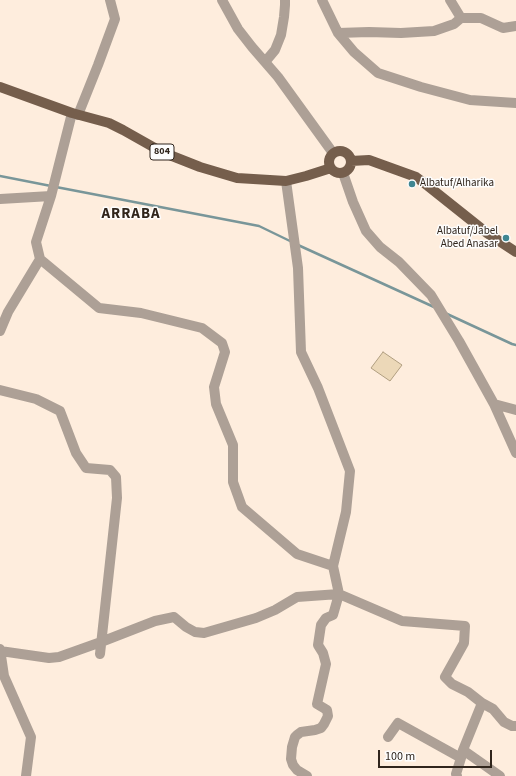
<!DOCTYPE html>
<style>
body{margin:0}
#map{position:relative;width:516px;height:776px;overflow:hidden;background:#feeddd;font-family:"Source Sans 3",sans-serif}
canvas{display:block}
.scale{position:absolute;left:378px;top:750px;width:114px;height:18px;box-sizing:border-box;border:2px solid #30251c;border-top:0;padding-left:5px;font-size:12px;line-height:14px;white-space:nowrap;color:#30251c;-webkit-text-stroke:3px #fdfdfd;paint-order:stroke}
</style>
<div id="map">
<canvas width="516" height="776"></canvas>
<div class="scale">100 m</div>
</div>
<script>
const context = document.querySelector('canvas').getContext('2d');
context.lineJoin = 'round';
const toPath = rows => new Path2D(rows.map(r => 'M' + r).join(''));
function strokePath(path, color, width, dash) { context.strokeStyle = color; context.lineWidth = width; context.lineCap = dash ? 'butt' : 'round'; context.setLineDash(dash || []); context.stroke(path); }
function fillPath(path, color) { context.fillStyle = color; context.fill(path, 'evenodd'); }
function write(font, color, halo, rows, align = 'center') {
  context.font = font + ' "Source Sans 3",sans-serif'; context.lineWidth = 3; context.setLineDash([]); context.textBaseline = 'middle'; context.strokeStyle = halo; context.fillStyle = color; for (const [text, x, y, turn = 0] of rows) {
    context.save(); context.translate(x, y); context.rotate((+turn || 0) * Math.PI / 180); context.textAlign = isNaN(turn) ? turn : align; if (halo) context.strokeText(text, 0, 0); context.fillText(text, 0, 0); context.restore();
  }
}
const stream = toPath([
 [0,176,51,186],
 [56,187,259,226,292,242],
 [298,245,434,307],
 [445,313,512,344,516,345]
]);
const building = toPath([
 [383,352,402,365,390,381,371,368,383,352]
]);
const minor = toPath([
 [222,0,238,29,252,47,278,77,333,153],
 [322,0,338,33,354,52,378,73,421,87,470,100,516,103],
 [461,18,481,18,503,28,516,26],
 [338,33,369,32,401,33,434,31,454,24,461,18,450,0],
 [265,62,275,50,281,35,284,17,285,5,285,0],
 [78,115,98,65,115,19,110,0],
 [343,173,353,202,366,231,380,247,399,262,431,295,459,341,494,404,516,453],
 [286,181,298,268,301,352,318,388,350,471,346,512,333,566,339,594,333,615,326,618,321,625,318,645,323,653,326,664,317,704,327,710,328,716,324,724,321,728,315,730,301,732,297,735,295,737,292,747,291,759,293,765,297,770,307,776],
 [0,199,51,196],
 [40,259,99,308,141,313,202,328,222,343,225,352,214,387,216,404,233,445,233,482,242,507,297,554,333,566],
 [0,331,8,312,40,259,36,242,51,196,72,113],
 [0,390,36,399,60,411,76,453,86,468,110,470,116,477,117,498,100,654],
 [494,404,516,410],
 [0,649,4,676,31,737,26,776],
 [0,651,49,658,59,657,101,642,155,621,174,617,186,627,195,632,204,633,256,618,275,610,297,597,339,594,402,621,465,626,464,643,445,677,452,684,468,692,482,703,463,750,461,758,398,723,388,737],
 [482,703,493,709,504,722,512,726,516,726],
 [463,750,500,776],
 [457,776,456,774,461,758]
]);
const major = toPath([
 [0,87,72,113,109,123,123,130,162,152,200,167,237,178,286,181,306,176,331,168],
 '329 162a11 11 0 1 1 22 0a11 11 0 1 1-22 0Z',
 [351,161,369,160,416,177,428,186,487,233,516,252]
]);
const markers = [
 [412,184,4,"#3f8691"],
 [506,238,4,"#3f8691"]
];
const shields = [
 [162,152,24]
];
const shieldNames = [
 ["804",162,152]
];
const poiNames = [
 ["Albatuf/Alharika",420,184],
 ["Albatuf/Jabel",498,232,"right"],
 ["Abed Anasar",498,245,"right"]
];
const districtNames = [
 ["ARRABA",131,215]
];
strokePath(stream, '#799699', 2.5);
fillPath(building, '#ecd8b8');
strokePath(building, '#b09e80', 1);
strokePath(minor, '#ada096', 10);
strokePath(major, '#755e4c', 10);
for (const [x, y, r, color] of markers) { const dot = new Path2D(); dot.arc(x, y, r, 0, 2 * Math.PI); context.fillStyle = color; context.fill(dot); strokePath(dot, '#fdfdfd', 1.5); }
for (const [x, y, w] of shields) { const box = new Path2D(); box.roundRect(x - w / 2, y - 8, w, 16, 3); context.fillStyle = '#fdfdfd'; context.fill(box); strokePath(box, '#30251c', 1); }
write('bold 10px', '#30251c', null, shieldNames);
write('11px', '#30251c', '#fdfdfd', poiNames, 'left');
context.letterSpacing = '1px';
write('bold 15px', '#30251c', '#fdfdfd', districtNames);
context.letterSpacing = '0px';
</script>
